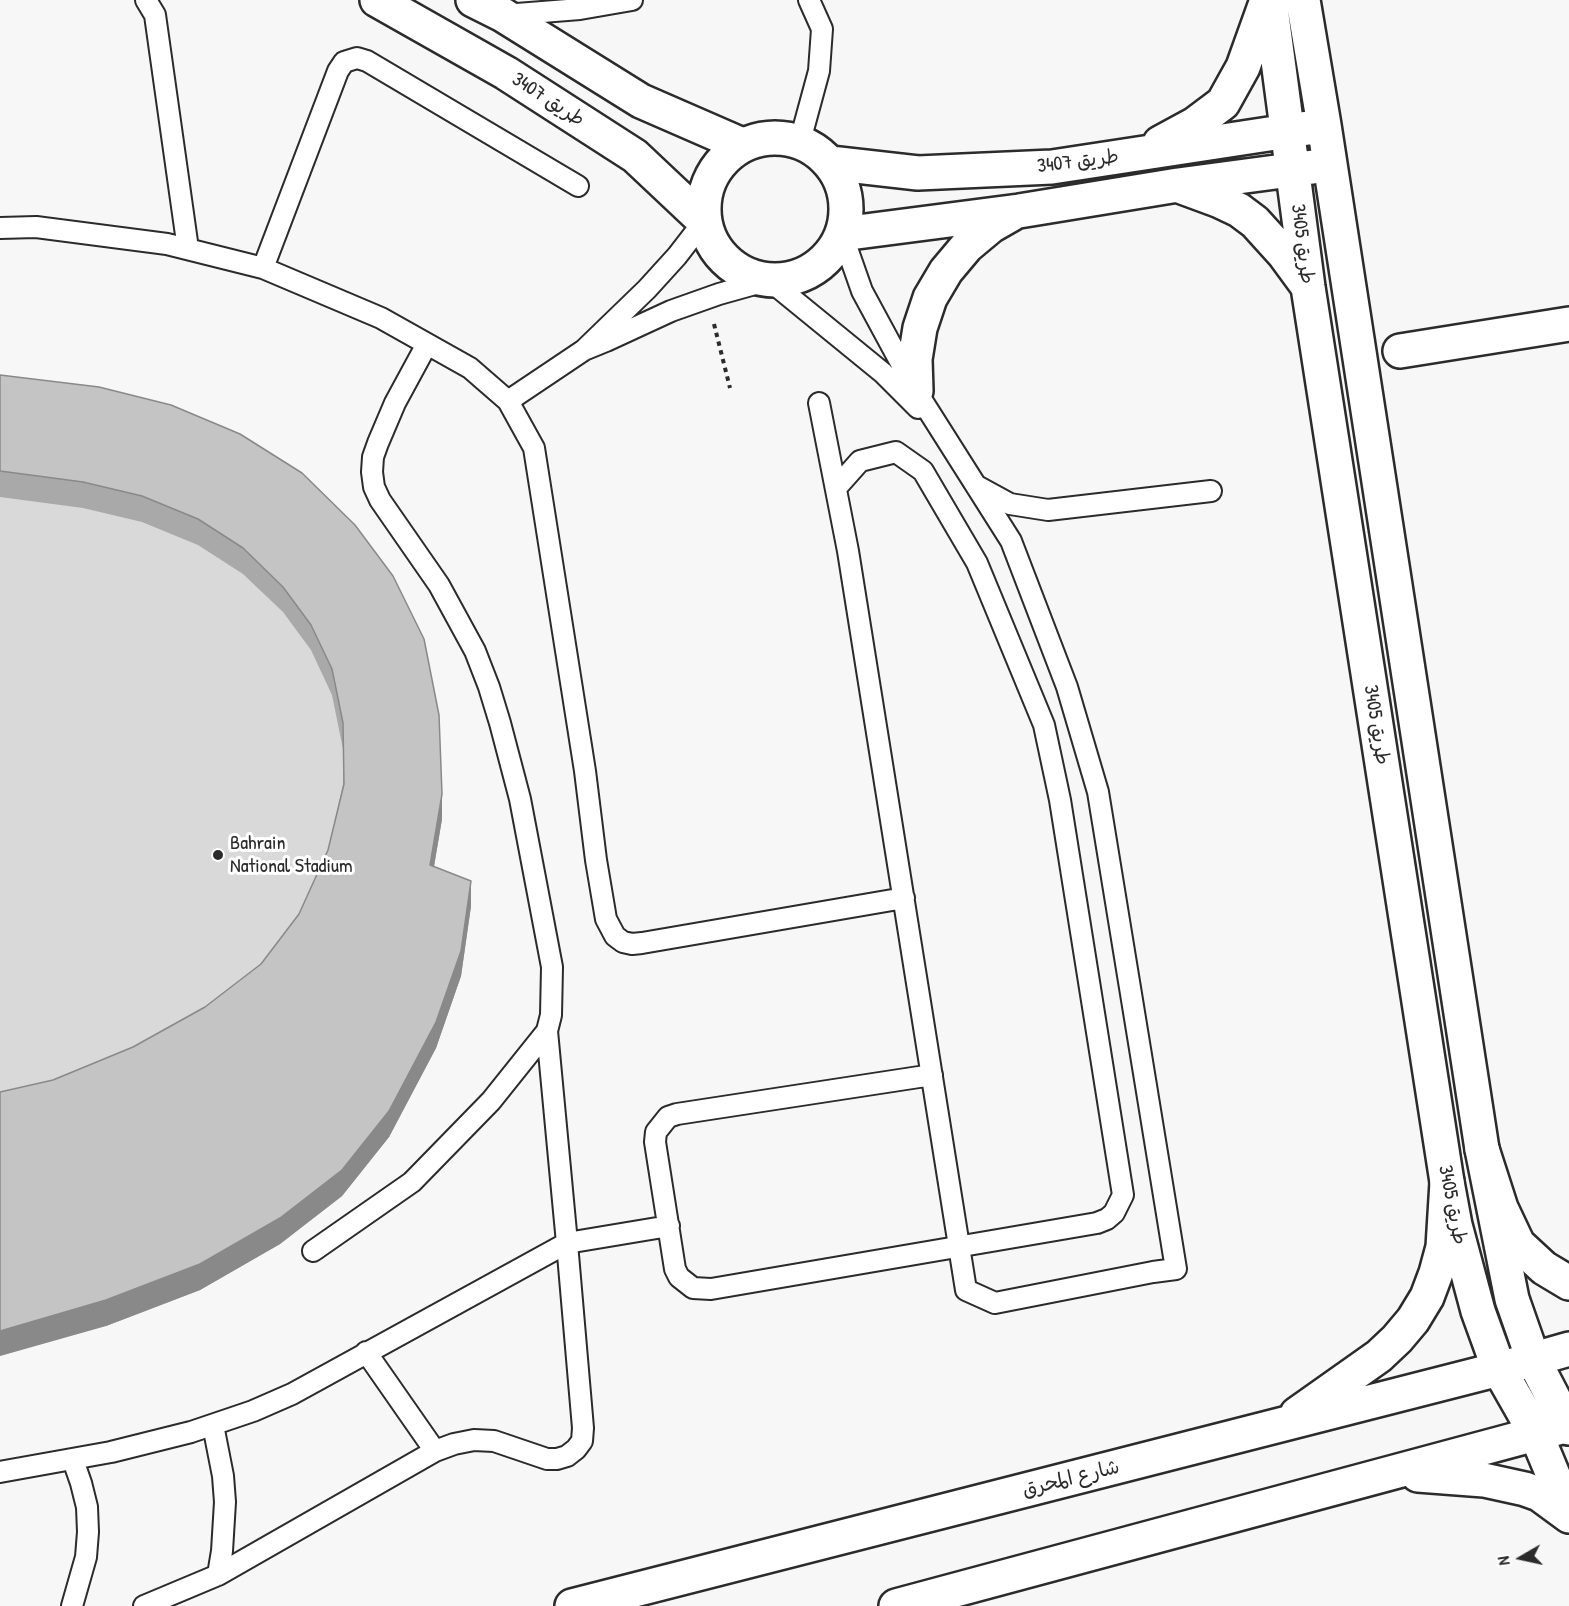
<!DOCTYPE html>
<meta charset="utf-8">
<style>
body{margin:0}
#map{position:relative;width:1569px;height:1606px;overflow:hidden;background:#f7f7f7;font-family:"Patrick Hand",sans-serif}
canvas{display:block}
.north{position:absolute;left:1491px;top:1528px;width:60px;height:60px;-webkit-text-stroke:4px #fff;paint-order:stroke;rotate:261deg;font-size:16px;font-weight:700;line-height:24px;text-align:center;color:#2b2b2b}
.north::after{content:'';display:block;margin:auto;width:21px;height:27px;background:#2b2b2b;clip-path:polygon(50% 0,100% 100%,50% 72%,0 100%)}
</style>
<div id="map">
<canvas width="1569" height="1606"></canvas>
<div class="north">N</div>
</div>
<script>
const context = document.querySelector('canvas').getContext('2d');
context.lineJoin = 'round';
function fillPath(path, color) { context.fillStyle = color; context.fill(path, 'evenodd'); }
const toPath = rows => new Path2D(rows.map(r => 'M' + r).join(''));
function strokePath(path, color, width, dash) { context.strokeStyle = color; context.lineWidth = width; context.lineCap = dash ? 'butt' : 'round'; context.setLineDash(dash || []); context.stroke(path); }
function write(font, color, halo, rows, align = 'center') {
  context.font = font + ' "Patrick Hand","Playpen Sans Arabic",sans-serif'; context.lineWidth = 6; context.setLineDash([]); context.textBaseline = 'middle'; context.strokeStyle = halo; context.fillStyle = color; for (const [text, x, y, turn = 0] of rows) {
    context.save(); context.translate(x, y); context.rotate((+turn || 0) * Math.PI / 180); context.textAlign = isNaN(turn) ? turn : align; if (halo) context.strokeText(text, 0, 0); context.fillText(text, 0, 0); context.restore();
  }
}
const green = toPath([
 [0,401,99,413,439,740,442,819,430,890,471,906,461,976,436,1048,389,1137,342,1196,280,1244,200,1290,106,1326,0,1356]
]);
const path = toPath([
 [714,324,730,388]
]);
const service = toPath([
 [146,0,155,15,188,249],
 [504,15,580,9,632,0],
 [800,141,819,71,822,29,809,0],
 [0,228,36,227,167,244,263,268,381,318,470,368,508,401,534,448,585,771,596,860,606,919,615,936,623,942,632,944,642,943,904,898],
 [263,268,338,71,344,62,357,58,367,61,578,186],
 [427,344,395,403,378,443,373,457,372,472,374,487,380,500,439,585,475,651,489,687,500,723,520,799,552,967,551,1015,547,1031,567,1243,669,1226],
 [584,350,606,341,671,311,719,294,769,280,883,373,918,408],
 [508,401,584,350,647,289,677,256,704,221],
 [819,403,848,551,966,1290,995,1303,1153,1272,1176,1269,1098,792,1067,687,1011,541,916,391,862,291,842,234],
 [977,486,1010,504,1048,510,1211,491],
 [836,488,860,461,896,452,923,471,977,563,1044,725,1060,800,1123,1195,1114,1213,1107,1219,1097,1223,711,1289,693,1288,679,1277,675,1269,655,1142,656,1132,668,1117,677,1114,932,1075],
 [313,1251,412,1182,491,1101,547,1031],
 [366,1352,435,1451],
 [213,1425,223,1476,225,1502,222,1551,218,1575],
 [0,1472,111,1452,191,1432,253,1411,292,1394,567,1243,583,1428,582,1441,576,1449,567,1456,557,1459,547,1459,494,1441,474,1440,454,1444,435,1451,218,1575,144,1606],
 [72,1606,86,1557,88,1532,87,1507,81,1483,73,1460]
]);
const minor = toPath([
 [377,0,506,73,635,156,704,221],
 [473,0,503,15,641,101,742,145],
 [1270,0,1308,287,1447,1182,1455,1225,1478,1311,1499,1369,1536,1434,1569,1513],
 [1303,0,1324,125,1482,1149,1512,1299,1533,1359,1569,1428],
 '704 209a71 71 0 1 1 142 0a71 71 0 1 1-142 0Z',
 [1160,143,1195,124,1223,103,1243,67,1267,0],
 [830,163,918,173,1052,167,1308,128],
 [1182,187,1220,201,1239,210,1255,222,1284,254,1306,284],
 [842,234,1019,211,1178,185,1313,167],
 [1400,351,1569,324],
 [916,391,915,359,920,328,930,298,946,271,967,246,991,226,1012,214]
]);
const secondary = toPath([
 [1482,1149,1501,1208,1518,1244,1544,1268,1569,1283],
 [1297,1414,1379,1356,1397,1339,1413,1320,1427,1297,1436,1273,1443,1247,1447,1182],
 [1418,1475,1484,1480,1525,1489,1539,1494,1569,1516],
 [572,1606,1499,1369,1569,1349],
 [896,1606,1569,1425]
]);
const wall = toPath([
 [0,375,171,405,442,819,434,866,471,906,461,976,436,1048,389,1137,342,1196,280,1244,200,1290,106,1326,53,1080,133,1047,205,1007,261,964,299,914,328,850,343,785,343,749,332,695,311,650,283,612,243,574,198,545,142,522,83,508,0,497]
]);
const shadedWall = toPath([
 [442,794,442,819,430,890,430,865],
 [471,881,471,906,461,976,436,1048,389,1137,342,1196,280,1244,200,1290,106,1326,0,1356,0,1331]
]);
const building = toPath([
 [0,375,99,387,171,405,240,434,302,473,355,525,393,576,424,639,439,715,442,794,430,865,471,881,461,951,436,1022,389,1111,342,1170,280,1218,200,1264,106,1300,0,1331,0,1092,53,1080,133,1047,205,1007,261,964,299,914,328,850,344,784,343,723,332,669,311,625,283,587,243,548,198,519,142,496,83,482,0,471,0,375]
]);
const markers = [
 [218,855,6,"#2b2b2b"]
];
const streetNames = [
 ["طريق 3407",548,100,33],
 ["طريق 3407",1078,162,-7],
 ["طريق 3405",1302,244,83],
 ["طريق 3405",1376,725,81],
 ["طريق 3405",1452,1205,79],
 ["شارع المحرق",1071,1479,-14]
];
const poiNames = [
 ["Bahrain",230,844],
 ["National Stadium",230,867]
];
fillPath(green, '#d9d9d9');
strokePath(service, '#2b2b2b', 24);
strokePath(minor, '#2b2b2b', 38);
strokePath(secondary, '#2b2b2b', 38);
strokePath(path, '#2b2b2b', 4, [4.5, 4.5]);
strokePath(service, '#fff', 20);
strokePath(minor, '#fff', 33);
strokePath(secondary, '#fff', 33);
fillPath(wall, '#a9a9a9');
fillPath(shadedWall, '#898989');
fillPath(building, '#c4c4c4');
strokePath(building, '#898989', 1.5);
for (const [x, y, r, color] of markers) { const dot = new Path2D(); dot.arc(x, y, r, 0, 2 * Math.PI); context.fillStyle = color; context.fill(dot); strokePath(dot, '#fff', 2); }
write('20px', '#2b2b2b', '#fff', streetNames);
write('20px', '#2b2b2b', '#fff', poiNames, 'left');
</script>
